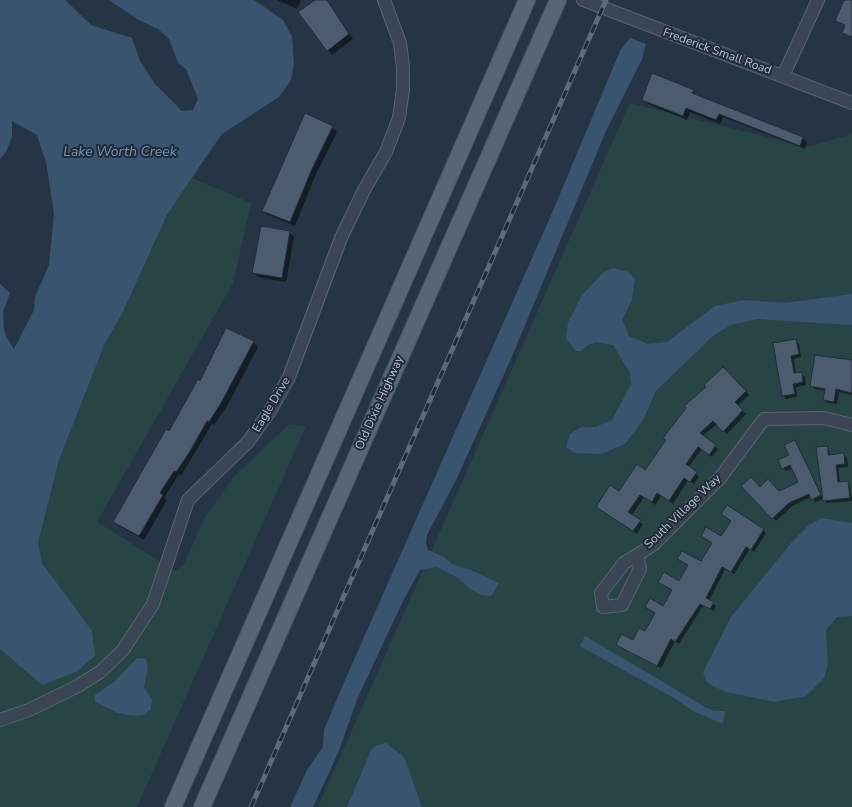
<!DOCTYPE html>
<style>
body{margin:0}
canvas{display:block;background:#263546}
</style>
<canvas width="852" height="807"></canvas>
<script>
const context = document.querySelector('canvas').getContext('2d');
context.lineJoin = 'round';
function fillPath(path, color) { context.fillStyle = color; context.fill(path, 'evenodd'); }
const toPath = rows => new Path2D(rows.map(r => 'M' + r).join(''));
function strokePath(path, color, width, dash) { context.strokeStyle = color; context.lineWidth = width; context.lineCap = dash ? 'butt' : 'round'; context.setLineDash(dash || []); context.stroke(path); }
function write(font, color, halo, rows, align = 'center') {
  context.font = font + ' "Nunito Sans",sans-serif'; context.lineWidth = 4; context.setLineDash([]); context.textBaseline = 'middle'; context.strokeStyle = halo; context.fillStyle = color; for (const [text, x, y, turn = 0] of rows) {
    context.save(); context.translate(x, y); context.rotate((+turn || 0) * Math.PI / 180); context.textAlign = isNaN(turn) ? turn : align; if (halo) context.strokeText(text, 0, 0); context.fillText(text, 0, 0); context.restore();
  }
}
const green = toPath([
 [630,103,807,147,852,134,852,807,318,807],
 [192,178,251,203,233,283,97,522,175,571,183,566,204,519,232,479,288,425,306,426,137,807,0,807,0,649,42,685,64,594,42,562,38,543,59,460,105,343,122,314,167,215]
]);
const water = toPath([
 [0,0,65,0,91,25,132,38,140,61,155,84,182,111,193,110,198,99,186,69,178,63,169,39,158,29,139,20,109,0,254,0,283,20,292,37,294,65,291,80,279,97,222,134,208,154,167,215,122,314,105,343,59,460,38,543,42,563,92,631,95,656,76,672,42,685,0,649,0,284,10,293,3,312,4,330,7,338,14,349,34,310,35,297,49,265,54,213,46,162,37,135,12,121,12,137,6,152,0,159],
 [630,38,646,44,642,59,606,131,510,361,456,480,427,535,426,544,428,550,444,557,452,564,471,570,499,583,491,596,481,595,469,588,458,578,441,569,436,567,420,570,403,601,358,697,338,753,313,807,290,807,307,770,323,747,324,730,345,680,552,213,620,51],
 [614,268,628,272,635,279,632,300,622,320,629,336,648,344,667,342,715,306,744,300,784,303,852,294,852,325,757,319,731,325,714,335,656,391,643,420,625,444,601,454,574,453,566,447,570,434,581,427,595,427,612,420,631,384,630,373,613,345,597,342,588,345,581,351,576,351,566,338,568,323,582,295,604,272],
 [822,518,852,523,852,616,837,617,826,630,828,664,824,678,806,696,775,702,726,692,713,686,707,682,703,672,731,617,792,542,809,525],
 [585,636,707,708,714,711,725,711,723,724,693,711,674,698,585,649,580,646],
 [137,658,146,659,148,669,144,687,152,700,151,709,144,715,133,716,118,713,95,702,95,695,115,681],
 [386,743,404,757,422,807,347,807,371,750,377,745]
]);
const shadow = toPath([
 [277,0,301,0,297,9],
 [317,0,326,0,353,39,332,55,328,50],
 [693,91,697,97,803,138,807,143,805,149,723,117,720,124,690,112,687,120,648,104,643,99],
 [306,115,332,127,337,132,316,174,295,226,268,215,263,210],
 [289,232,294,237,286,282,258,277,253,272],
 [796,341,799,344,801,357,794,359,796,374,801,374,805,377,806,385,796,387,797,397,786,399,783,395,775,344],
 [253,342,258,347,226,408,214,425,212,424,181,476,179,474,164,498,167,500,144,540,119,526,114,521,201,382],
 [852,363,852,395,839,392,837,404,828,403,825,400,826,391,815,389,812,386],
 [723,368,749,395,737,406,746,414,727,434,717,424,702,436,718,449,712,457,702,449,688,468,699,476,694,484,688,480,673,504,661,496,655,505,644,497,631,516,643,524,637,534,601,510,646,471],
 [795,442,823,499,816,502,811,497,792,506,776,521,743,486,779,492,799,482,793,468,786,471,783,468],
 [827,447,831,456,843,454,847,458,848,467,838,468,840,483,847,482,850,486,852,501,827,503,824,500],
 [763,530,766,533,754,552,750,549,734,574,725,569,709,601,716,606,714,611,703,606,679,644,675,641,661,668,618,644,634,642,645,633,656,614,647,607,664,607,673,591,660,582,680,583,688,566,679,559,702,562,713,544,702,536,722,538]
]);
const building = toPath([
 [315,0,327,0,349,34,327,51,298,12,315,0],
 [844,0,852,0,852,37,842,33,845,25,835,21,844,0],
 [652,73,694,90,692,93,803,137,800,146,719,114,716,120,686,108,683,116,642,100,652,73],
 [305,113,333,126,312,169,290,222,262,211,305,113],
 [261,226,290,231,282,278,252,273,261,226],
 [226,328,254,341,221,403,209,422,207,421,189,453,176,472,174,471,160,493,163,495,139,536,113,522,166,429,169,431,198,379,200,381,226,328],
 [796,339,799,354,791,356,794,373,802,372,803,382,793,384,795,394,782,396,773,343,796,339],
 [815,355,852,360,852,393,836,389,834,402,823,400,825,389,810,386,815,355],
 [723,367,746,391,735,402,743,410,723,432,713,421,700,433,716,445,709,455,698,447,686,464,697,472,690,482,684,478,669,501,657,493,652,502,640,495,628,512,641,520,633,531,596,507,610,485,619,491,637,464,645,470,666,440,663,438,686,408,684,406,706,387,704,385,723,367],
 [795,440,821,495,811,500,809,494,789,503,772,519,741,486,751,477,760,487,768,479,779,491,798,482,790,465,782,469,778,460,789,455,784,445,795,440],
 [828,446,828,455,844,453,845,464,836,465,838,482,848,481,850,498,823,501,816,447,828,446],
 [727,505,764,529,751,550,746,547,731,572,722,567,706,598,714,602,710,609,700,604,675,642,671,639,657,666,616,645,621,634,633,640,639,628,645,631,655,613,645,607,650,598,663,606,672,590,658,582,664,572,679,581,688,565,677,559,682,551,701,561,712,543,701,536,706,527,721,536,731,521,721,514,727,505]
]);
const minor = toPath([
 [583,0,852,103],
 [783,76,818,0],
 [637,555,640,569,622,605,603,607,601,593,624,563,653,545,720,478,764,419,824,418,852,425],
 [0,720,29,710,78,686,100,672,123,650,153,604,188,500,248,442,270,411,289,377,341,238,364,190,386,152,399,118,403,89,403,67,400,43,384,0]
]);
const major = toPath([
 [173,807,527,0],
 [202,807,558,0]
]);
const rail = toPath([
 [251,807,606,0]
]);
const streetNames = [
 ["Frederick Small Road",717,52,20],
 ["Old Dixie Highway",380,403,-66],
 ["Eagle Drive",272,405,-59],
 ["South Village Way",683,512,-44]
];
const waterNames = [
 ["Lake Worth Creek",120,153]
];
fillPath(green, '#284446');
fillPath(water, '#3a536f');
fillPath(shadow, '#0007');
fillPath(building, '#4c5c6f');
strokePath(building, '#212d3c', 1);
strokePath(minor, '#596472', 14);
strokePath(major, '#475261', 18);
strokePath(minor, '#3a4655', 12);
strokePath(major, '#586575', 16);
strokePath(rail, '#5c6b7c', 5);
strokePath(rail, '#1f2b3a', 3, [9]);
write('12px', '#b8c1ce', '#1f2b3a', streetNames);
write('italic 14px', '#7693b3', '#1f2b3a', waterNames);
</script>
